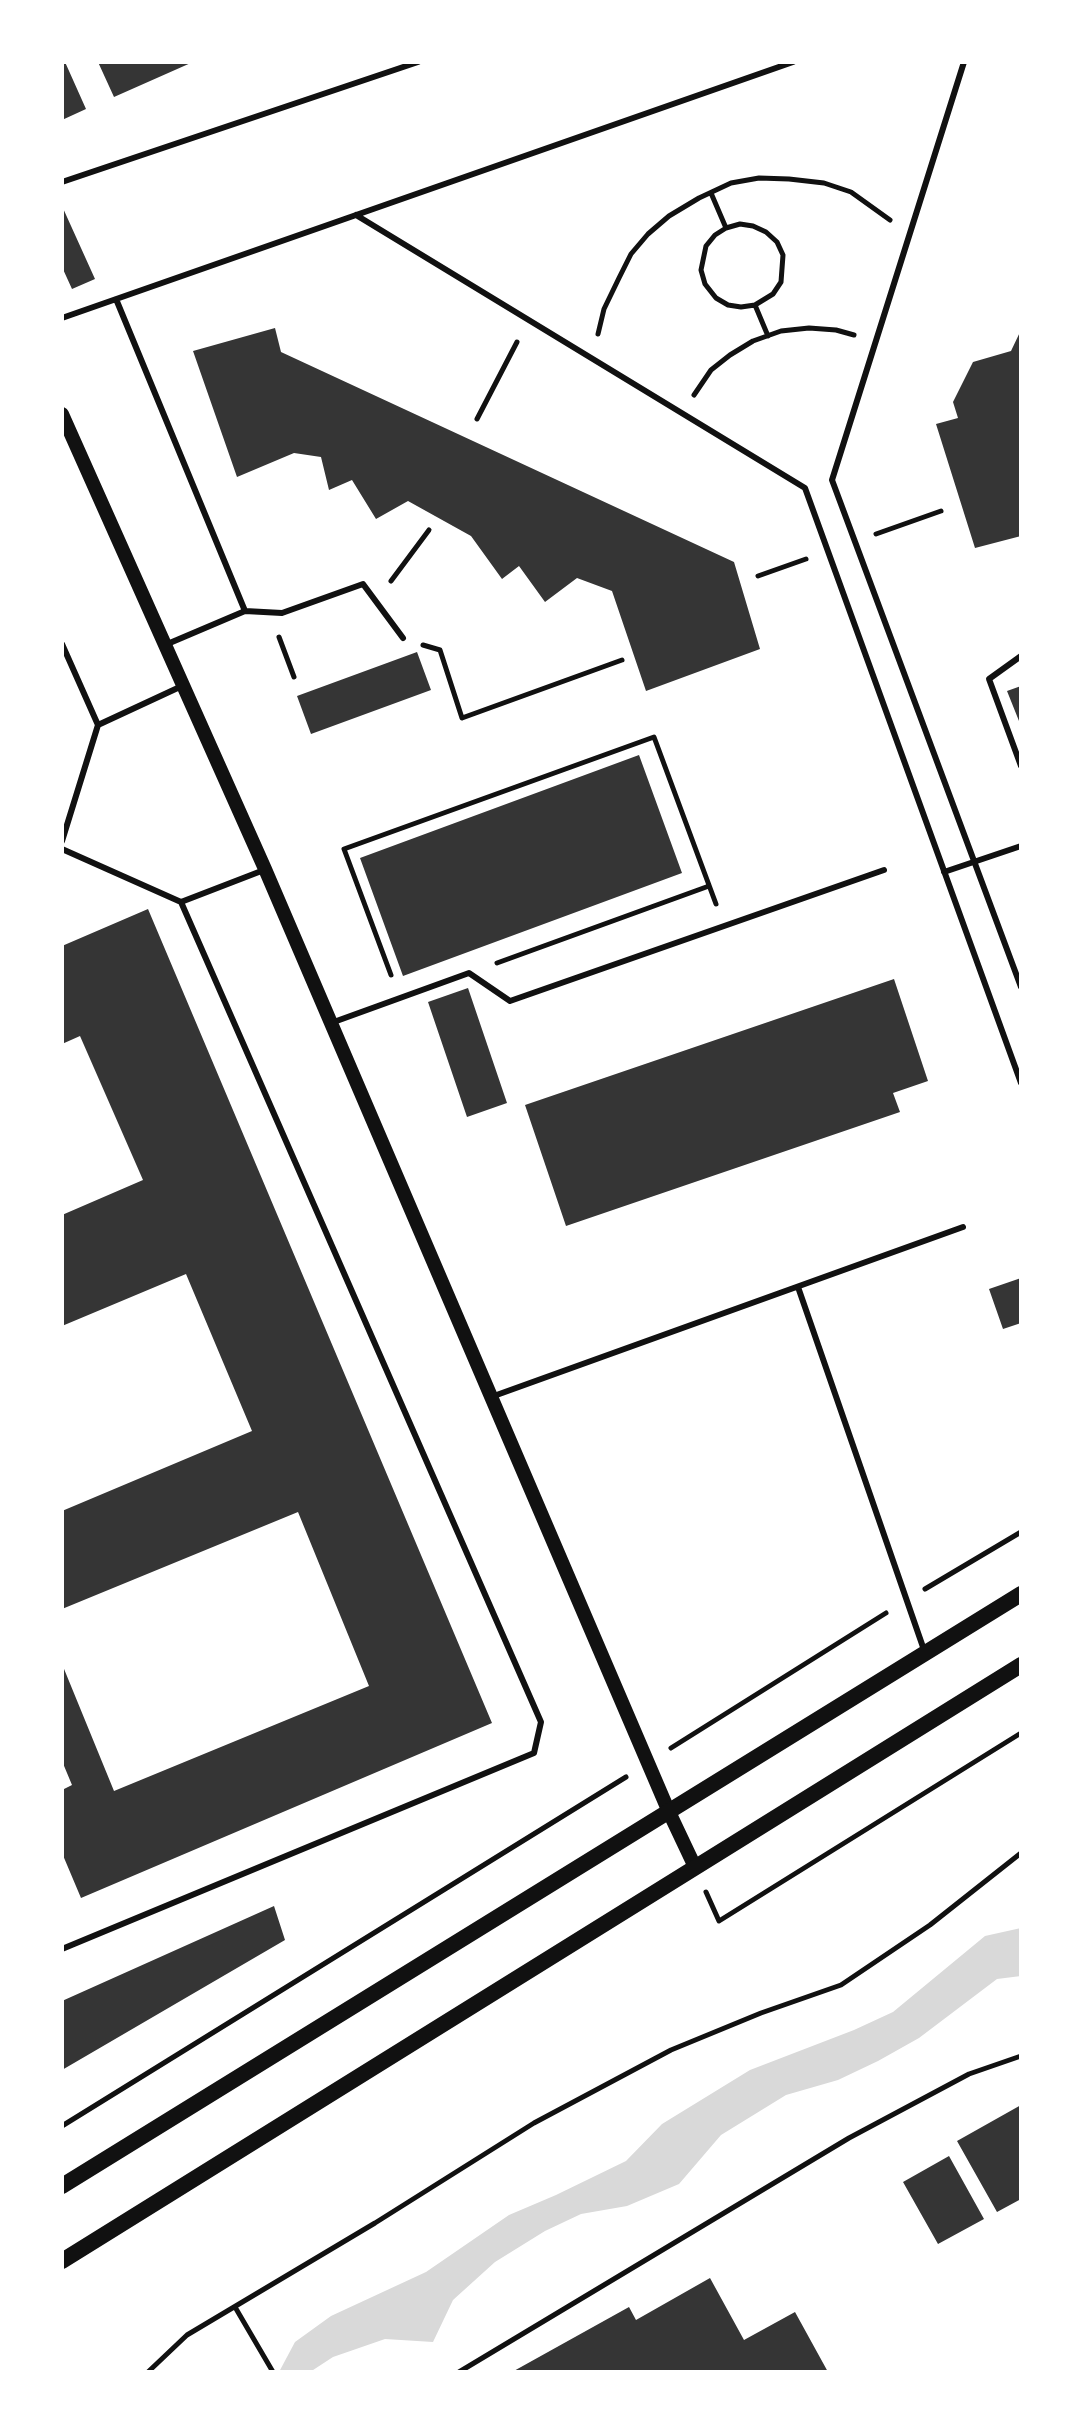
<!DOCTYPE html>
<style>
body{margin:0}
#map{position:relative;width:1083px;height:2434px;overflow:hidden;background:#fff;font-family:"Noto Serif",serif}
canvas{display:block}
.frame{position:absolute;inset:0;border:64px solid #fff;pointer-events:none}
</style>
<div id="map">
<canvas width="1083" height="2434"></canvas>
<div class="frame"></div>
</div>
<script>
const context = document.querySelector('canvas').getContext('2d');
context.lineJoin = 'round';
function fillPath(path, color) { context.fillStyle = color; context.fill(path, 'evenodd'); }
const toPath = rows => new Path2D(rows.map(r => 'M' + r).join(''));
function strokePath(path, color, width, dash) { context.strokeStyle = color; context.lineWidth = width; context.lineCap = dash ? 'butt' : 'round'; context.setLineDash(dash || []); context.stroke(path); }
const water = toPath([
 [1021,1928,1021,1976,997,1979,919,2038,878,2061,838,2080,786,2095,721,2135,679,2184,627,2206,581,2214,545,2231,495,2262,453,2300,433,2342,385,2339,333,2357,310,2372,279,2372,295,2342,331,2316,426,2272,509,2215,556,2195,626,2161,662,2124,750,2070,854,2030,893,2012,985,1936]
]);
const building = toPath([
 [62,62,65,62,86,109,62,120],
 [98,62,193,62,114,97],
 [62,206,95,279,72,289,62,267],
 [275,328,281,352,734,562,760,649,646,691,612,591,577,578,545,602,519,566,502,579,471,536,408,501,376,519,352,480,329,490,321,457,294,453,237,477,193,351],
 [1021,330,1021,536,975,548,936,424,958,418,953,402,973,362,1011,351],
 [417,652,431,690,311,734,297,696],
 [1021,686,1021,726,1007,691],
 [639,755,682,873,403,976,360,858],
 [148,909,492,1723,81,1898,62,1853,62,1790,72,1785,62,1761,62,1664,114,1791,369,1686,298,1512,62,1609,62,1511,252,1431,186,1274,62,1326,62,1215,143,1180,80,1036,62,1044,62,946],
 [894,979,928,1081,893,1093,900,1112,566,1226,525,1105],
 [468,988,507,1103,467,1117,428,1002],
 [1021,1278,1021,1323,1003,1329,989,1289],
 [274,1906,285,1940,62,2070,62,2001],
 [1021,2105,1021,2199,997,2212,957,2141],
 [949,2156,984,2219,938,2244,903,2182],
 [710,2278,744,2340,795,2312,828,2372,512,2372,629,2307,636,2320]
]);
const path = toPath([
 [711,193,726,228,715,235,706,246,701,270,705,284,716,298,728,305,741,307,755,305,773,294,781,282,783,255,777,242,766,232,753,226,740,224,726,228],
 [755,305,768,336],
 [598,334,604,309,619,278,631,254,648,234,669,216,699,198,731,183,759,178,789,179,824,183,851,192,890,220],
 [694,395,711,370,730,355,753,341,781,331,809,328,836,330,854,335],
 [477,419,517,342],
 [876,534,941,511],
 [758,576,806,559],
 [391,581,429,530],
 [279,637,294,677],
 [423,645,440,650,462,718,622,660],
 [497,963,709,886],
 [391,975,344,849,654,737,716,904],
 [925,1589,1021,1532],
 [671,1748,886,1613],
 [706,1892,719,1921,1021,1733],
 [62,2126,626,1777],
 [235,2307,273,2372],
 [148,2372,187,2335,375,2223,534,2123,671,2050,761,2013,841,1985,930,1925,1021,1853],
 [459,2372,849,2138,969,2074,1021,2056]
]);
const service = toPath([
 [964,62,832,480,1021,987],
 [62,182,418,62],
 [356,215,805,488,1021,1083],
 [116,299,245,611,282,613,363,584,403,638],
 [62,318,793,62],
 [62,644,98,725,62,841],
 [165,645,245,611],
 [1021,656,989,679,1021,766],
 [98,725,182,686],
 [62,849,181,902,541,1722,534,1753,62,1949],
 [944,872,1021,846],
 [181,902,264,870],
 [331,1023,469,973,510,1001,884,870],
 [798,1287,924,1650],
 [491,1397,963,1227]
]);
const tertiary = toPath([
 [62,414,265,869,669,1812,695,1867]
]);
const secondary = toPath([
 [62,2186,1021,1594],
 [62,2261,1021,1665]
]);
fillPath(water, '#d9d9d9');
fillPath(building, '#353535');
strokePath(path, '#111', 5);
strokePath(service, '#111', 6);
strokePath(tertiary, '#111', 14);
strokePath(secondary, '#111', 16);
</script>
